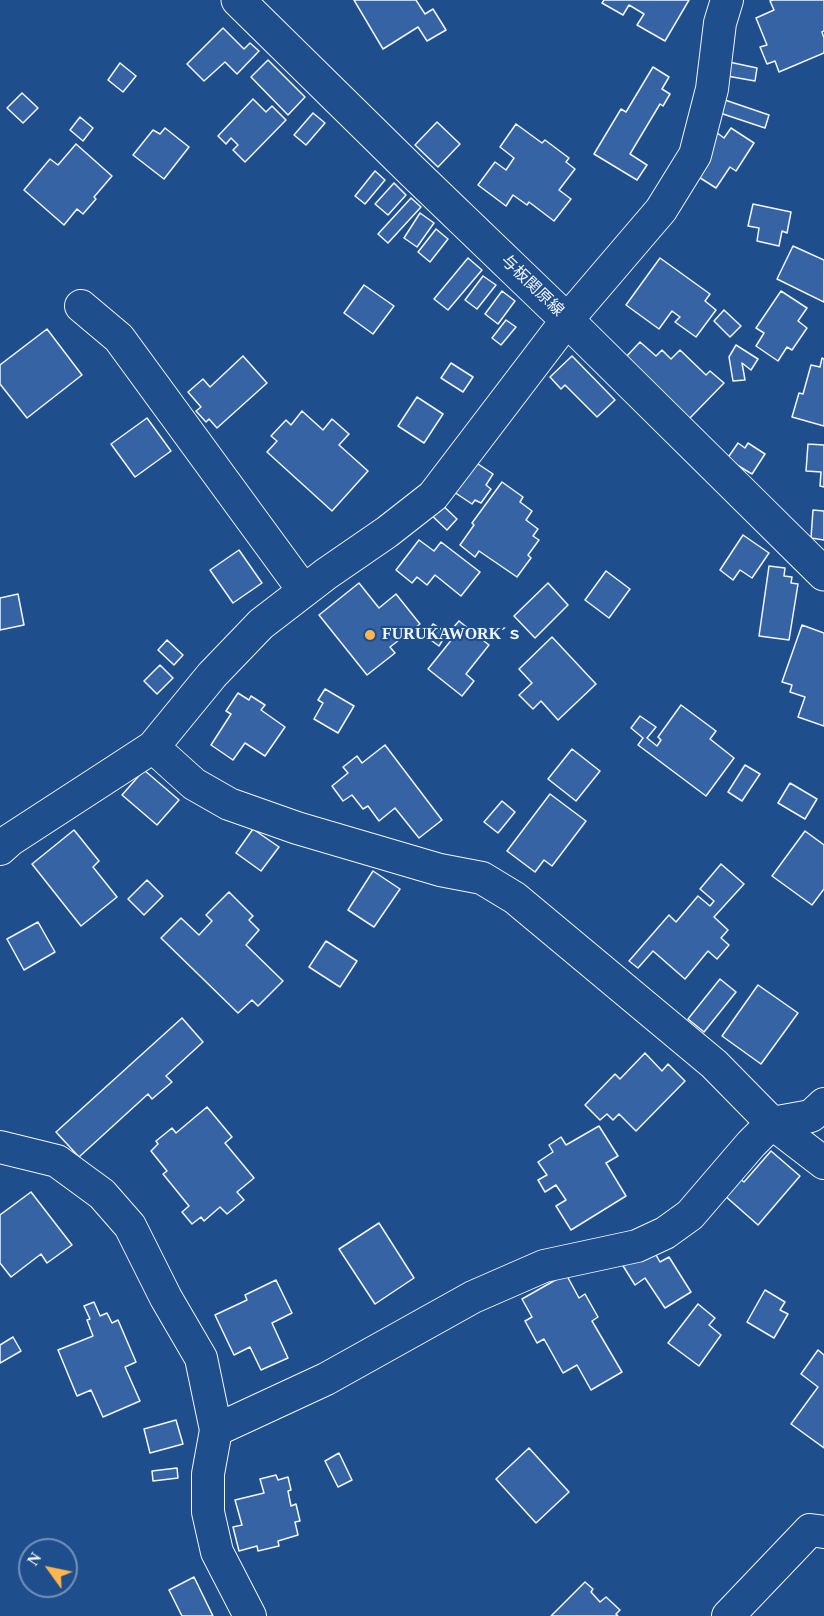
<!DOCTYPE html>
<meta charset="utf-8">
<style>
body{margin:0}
#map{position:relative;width:824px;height:1616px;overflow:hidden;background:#1f4e8c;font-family:"Times New Roman",serif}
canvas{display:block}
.north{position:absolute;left:18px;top:1538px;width:60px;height:60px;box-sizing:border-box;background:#1f4e8c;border:2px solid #7391ba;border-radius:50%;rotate:303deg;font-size:16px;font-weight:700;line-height:24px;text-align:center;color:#f2f6ff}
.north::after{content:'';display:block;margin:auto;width:21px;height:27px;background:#ffb74d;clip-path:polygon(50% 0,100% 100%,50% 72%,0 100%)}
</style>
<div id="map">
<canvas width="824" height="1616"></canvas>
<div class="north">N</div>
</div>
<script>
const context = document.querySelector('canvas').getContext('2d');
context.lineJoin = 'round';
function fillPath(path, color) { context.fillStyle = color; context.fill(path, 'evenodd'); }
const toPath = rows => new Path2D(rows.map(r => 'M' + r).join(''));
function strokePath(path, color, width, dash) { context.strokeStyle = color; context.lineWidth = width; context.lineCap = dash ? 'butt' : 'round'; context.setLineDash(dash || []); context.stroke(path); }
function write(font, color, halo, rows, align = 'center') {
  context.font = font + ' "Times New Roman","Noto Sans JP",serif'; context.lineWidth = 4.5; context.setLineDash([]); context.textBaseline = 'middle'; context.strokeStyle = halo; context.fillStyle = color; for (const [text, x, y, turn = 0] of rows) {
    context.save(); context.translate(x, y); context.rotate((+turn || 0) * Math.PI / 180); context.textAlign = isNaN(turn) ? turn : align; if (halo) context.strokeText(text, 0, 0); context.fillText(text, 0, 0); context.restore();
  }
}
const building = toPath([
 [354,0,416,0,425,14,433,9,446,30,427,41,418,27,383,49,354,0],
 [604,0,689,0,665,41,637,25,644,14,629,5,623,15,602,3,604,0],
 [773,0,824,0,824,31,822,32,824,38,824,53,779,72,775,61,767,64,760,47,767,45,756,18,774,10,770,1,773,0],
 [223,28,244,49,250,43,259,51,237,74,225,62,204,81,187,64,223,28],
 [268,60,305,97,288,115,251,77,268,60],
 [729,62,757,68,755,81,727,76,729,62],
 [120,63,136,76,123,92,108,80,120,63],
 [653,67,669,77,662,89,670,94,663,106,660,104,630,154,647,165,637,180,594,154,621,109,626,112,653,67],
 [22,93,38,108,23,123,7,108,22,93],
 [253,99,266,112,272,106,286,120,245,162,233,150,238,145,231,138,226,144,218,136,253,99],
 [725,100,769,115,765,128,720,113,725,100],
 [313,113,325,123,306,145,294,135,313,113],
 [80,117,93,128,83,141,70,130,80,117],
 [437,122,460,144,438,167,415,145,437,122],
 [516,124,542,143,545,140,569,158,566,162,575,169,559,190,571,199,554,221,529,202,527,205,513,195,506,206,478,185,495,162,506,170,514,158,500,147,516,124],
 [165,128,189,147,164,179,133,155,153,130,160,134,165,128],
 [731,128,754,143,736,171,730,167,716,188,691,172,716,132,724,138,731,128],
 [76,144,112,176,94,197,96,199,83,214,77,209,64,225,24,190,50,159,58,165,76,144],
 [375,171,385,180,365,204,355,196,375,171],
 [394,183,406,195,388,215,375,204,394,183],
 [411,198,421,207,388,243,378,234,411,198],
 [753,204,791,212,787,233,782,231,779,246,757,241,759,228,748,226,753,204],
 [420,213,434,223,417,247,404,238,420,213],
 [436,229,448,239,430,262,418,252,436,229],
 [793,246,824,260,824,302,777,279,793,246],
 [468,258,482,270,448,310,434,299,468,258],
 [660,258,710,294,705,301,716,310,696,337,675,322,680,317,672,311,659,329,626,305,660,258],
 [483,276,496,285,477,309,465,300,483,276],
 [364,285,394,306,373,334,344,313,364,285],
 [502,291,515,301,498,324,485,314,502,291],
 [781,291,807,308,798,321,807,328,792,350,787,347,778,361,756,346,764,333,756,328,781,291],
 [724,310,741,326,730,337,714,321,724,310],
 [506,320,516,327,501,345,492,338,506,320],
 [47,329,82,375,27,418,0,384,0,365,47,329],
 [640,342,656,356,662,350,671,359,680,350,706,375,710,371,724,383,689,419,625,358,640,342],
 [736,345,758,359,751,370,742,363,745,380,733,381,729,357,736,345],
 [243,356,267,383,217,428,209,419,206,422,196,411,201,407,188,392,203,379,210,387,243,356],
 [572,356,615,400,597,417,565,385,561,389,550,377,572,356],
 [822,358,824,359,824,426,792,417,799,393,803,394,811,365,820,367,822,358],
 [451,363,473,377,463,392,441,378,451,363],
 [417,397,443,414,424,443,398,426,417,397],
 [302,411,323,430,332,419,349,434,339,445,368,471,332,511,267,452,277,441,271,436,286,420,291,425,302,411],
 [147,418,171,451,135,477,111,444,147,418],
 [738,443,745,448,748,443,765,454,752,474,727,459,738,443],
 [808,444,824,445,824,487,820,486,821,472,806,471,808,444],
 [469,458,493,474,486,485,491,489,481,503,475,500,472,504,448,488,469,458],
 [502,482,523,497,520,502,532,511,526,520,538,529,533,536,539,540,528,555,531,558,517,577,479,551,475,557,460,545,474,525,472,523,502,482],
 [437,500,457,519,447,530,427,511,437,500],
 [813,510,824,511,824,540,811,538,813,510],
 [743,535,769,553,752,578,740,570,733,580,720,570,743,535],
 [419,540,434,551,441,542,480,572,461,596,435,575,427,585,417,577,412,583,396,570,419,540],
 [239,550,262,583,233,603,210,570,239,550],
 [769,566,785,568,784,576,792,577,791,583,798,584,789,640,759,636,769,566],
 [606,571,630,589,609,618,585,600,606,571],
 [359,583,379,608,396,594,420,624,390,647,395,653,367,675,319,615,359,583],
 [548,583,568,605,535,638,514,616,548,583],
 [18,594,24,625,0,630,0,598,18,594],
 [459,621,489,645,466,674,474,681,462,696,428,669,457,633,452,629,459,621],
 [433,624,447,633,439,646,425,636,433,624],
 [802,625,824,633,824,726,798,717,805,697,790,692,792,685,782,682,802,625],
 [552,637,596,684,558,720,541,701,533,709,519,695,532,683,519,669,552,637],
 [167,640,183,655,174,665,158,650,167,640],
 [160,665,173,678,157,694,144,681,160,665],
 [325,689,354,706,338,733,314,719,323,703,318,700,325,689],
 [238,693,249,700,251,696,265,705,261,710,285,727,265,756,245,743,233,760,211,745,231,714,226,711,238,693],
 [681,705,716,731,710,739,734,758,706,796,638,745,643,738,631,728,640,716,656,727,647,738,657,746,661,740,658,737,681,705],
 [385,745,442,820,419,838,395,808,379,821,368,806,363,809,352,795,343,801,332,786,348,773,343,767,357,756,362,763,385,745],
 [572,749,600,771,576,801,548,779,572,749],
 [745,765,760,774,742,801,728,792,745,765],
 [144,770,179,800,157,825,122,795,144,770],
 [790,783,817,799,805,819,778,803,790,783],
 [550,794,586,821,552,866,544,860,535,872,507,851,550,794],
 [502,801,515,812,498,833,484,822,502,801],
 [253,829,279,847,261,871,236,853,253,829],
 [74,830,99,861,93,867,117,897,81,926,32,864,74,830],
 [805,831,824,845,824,889,812,905,772,876,805,831],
 [721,864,744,884,714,917,728,930,721,938,729,945,717,959,708,951,685,979,653,951,638,968,629,961,669,915,676,922,698,896,710,906,714,901,700,889,721,864],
 [373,871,400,889,374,927,348,910,373,871],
 [147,880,163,896,144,915,128,899,147,880],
 [229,892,253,916,249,920,259,930,246,945,283,981,258,1006,252,1000,238,1013,161,938,181,918,199,935,212,921,206,915,229,892],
 [38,922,55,952,24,970,7,939,38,922],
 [326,941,357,961,340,987,309,967,326,941],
 [720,979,736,992,704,1032,688,1019,720,979],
 [758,985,798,1013,761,1064,722,1036,758,985],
 [182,1018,203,1042,166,1076,172,1082,152,1099,148,1094,79,1157,56,1132,182,1018],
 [645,1053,662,1071,668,1064,685,1081,636,1131,619,1114,613,1120,607,1114,600,1120,585,1105,615,1074,620,1079,645,1053],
 [207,1107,232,1137,225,1143,254,1178,237,1192,244,1200,227,1214,220,1207,204,1221,201,1217,192,1224,182,1212,189,1206,163,1174,167,1171,151,1151,158,1144,156,1141,172,1128,176,1133,207,1107],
 [599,1126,618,1156,606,1163,626,1196,571,1230,556,1206,566,1200,556,1185,545,1192,538,1180,547,1175,538,1162,553,1152,549,1145,561,1137,566,1145,599,1126],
 [771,1151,800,1176,758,1225,724,1195,739,1178,744,1182,771,1151],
 [31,1192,72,1245,47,1263,41,1254,11,1277,0,1263,0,1215,31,1192],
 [379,1223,414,1278,375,1304,339,1249,379,1223],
 [652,1248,660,1262,669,1257,691,1292,665,1308,645,1278,635,1285,620,1261,652,1248],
 [566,1274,579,1298,585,1294,598,1317,592,1321,622,1372,591,1390,577,1365,563,1373,544,1339,537,1343,525,1321,532,1317,522,1299,566,1274],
 [276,1280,292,1313,272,1323,288,1358,261,1370,250,1347,234,1355,215,1315,247,1300,245,1295,276,1280],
 [765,1290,785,1302,780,1310,788,1314,774,1338,747,1322,765,1290],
 [94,1302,100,1316,107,1313,112,1323,118,1320,136,1362,125,1367,140,1401,103,1417,91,1390,77,1396,58,1350,93,1336,87,1320,90,1319,84,1306,94,1302],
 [698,1304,715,1318,709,1325,721,1335,699,1366,668,1343,698,1304],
 [13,1337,21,1351,0,1363,0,1345,13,1337],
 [818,1350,824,1355,824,1448,791,1424,818,1387,801,1374,818,1350],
 [176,1420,183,1444,150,1453,144,1429,176,1420],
 [529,1448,569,1492,536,1523,496,1479,529,1448],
 [339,1453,352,1480,338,1487,325,1461,339,1453],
 [177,1468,178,1478,153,1481,152,1471,177,1468],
 [276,1475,278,1480,288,1477,291,1490,288,1491,291,1506,296,1504,300,1521,295,1522,298,1535,278,1541,279,1546,258,1551,257,1546,239,1551,233,1527,242,1525,235,1500,264,1493,260,1479,276,1475],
 [194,1577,213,1616,182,1616,169,1590,194,1577],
 [585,1582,593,1589,591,1592,600,1602,606,1597,620,1610,616,1614,618,1616,551,1616,585,1582]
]);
const minor = toPath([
 [81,306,119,338,304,591],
 [153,747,194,784,229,804,297,828,440,870,482,878,515,898,714,1064,772,1123,824,1163],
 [0,849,10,840,153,747,212,675,261,624,326,574,387,532,433,496,567,320,661,210,695,155,712,89,720,23,727,0],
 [0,1147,57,1161,102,1194,130,1226,166,1298,201,1358,216,1430,208,1474,208,1512,217,1552,250,1616],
 [216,1430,326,1379,473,1297,544,1266,637,1246,665,1233,690,1215,751,1144,772,1123,811,1116,824,1104],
 [728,1616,810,1530,824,1532]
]);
const secondary = toPath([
 [238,0,413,172,567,320,824,574]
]);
const markers = [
 [370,635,6,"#ffb74d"]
];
const streetNames = [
 ["与板関原線",532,286,44]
];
const poiNames = [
 ["FURUKAWORK´ｓ",382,635]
];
fillPath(building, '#3563a3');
strokePath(building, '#f2f6ff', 1.5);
strokePath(minor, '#f2f6ff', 34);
strokePath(secondary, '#f2f6ff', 35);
strokePath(minor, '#1f4e8c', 32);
strokePath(secondary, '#1f4e8c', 33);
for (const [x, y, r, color] of markers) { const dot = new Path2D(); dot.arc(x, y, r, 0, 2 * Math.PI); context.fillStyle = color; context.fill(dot); strokePath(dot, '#1f4e8c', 2); }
write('16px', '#f2f6ff', '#1f4e8c', streetNames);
write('bold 16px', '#f2f6ff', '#1f4e8c', poiNames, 'left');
</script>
